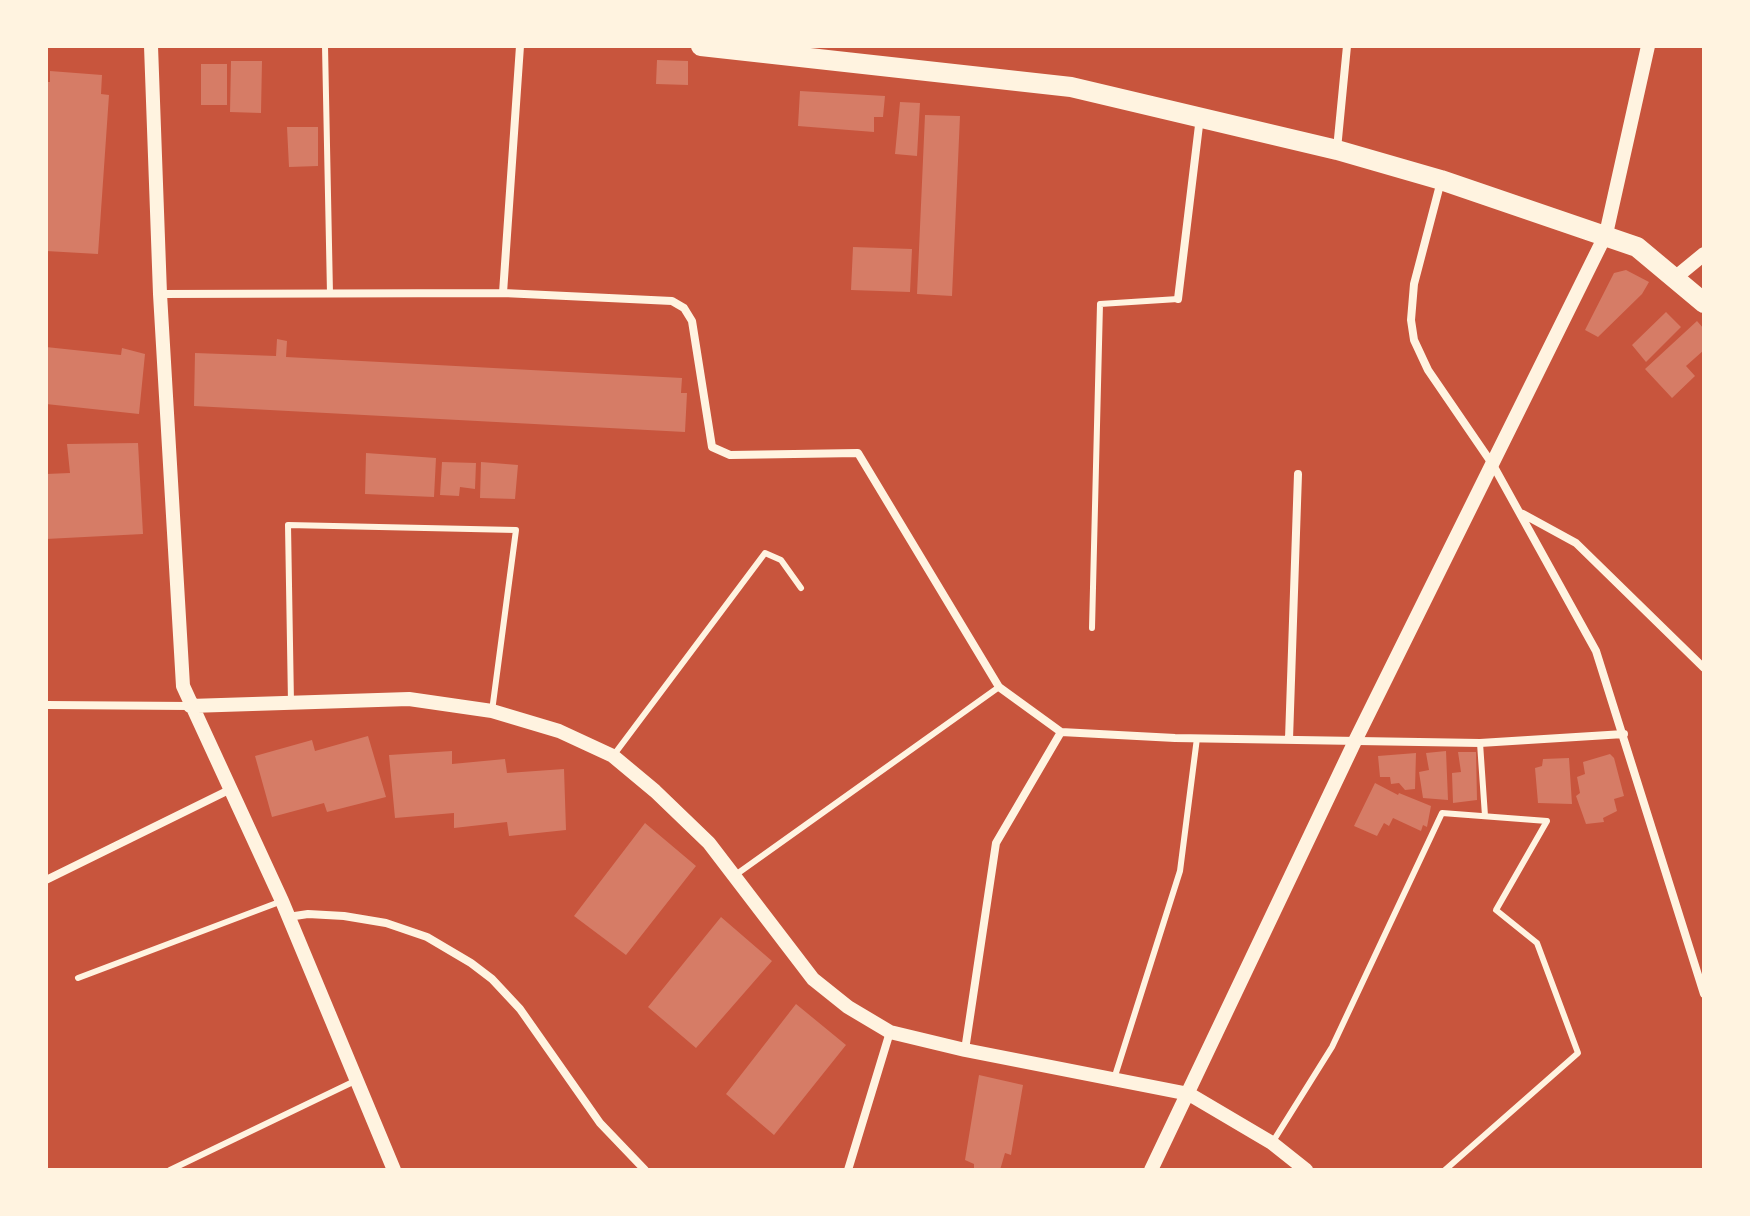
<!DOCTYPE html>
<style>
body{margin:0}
#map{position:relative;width:1750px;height:1216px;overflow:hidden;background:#c8553d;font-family:Mulish,sans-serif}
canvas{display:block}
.frame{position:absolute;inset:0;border:48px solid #fff3e0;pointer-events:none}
</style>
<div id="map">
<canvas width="1750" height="1216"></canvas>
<div class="frame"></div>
</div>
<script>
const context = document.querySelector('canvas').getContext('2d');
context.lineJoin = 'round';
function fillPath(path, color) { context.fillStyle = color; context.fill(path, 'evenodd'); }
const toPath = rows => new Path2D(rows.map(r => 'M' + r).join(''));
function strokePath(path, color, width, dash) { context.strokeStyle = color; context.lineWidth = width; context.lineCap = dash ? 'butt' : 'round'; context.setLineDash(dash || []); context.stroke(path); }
const building = toPath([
 [657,60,688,61,688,85,656,84],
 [231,61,262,61,261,113,230,112],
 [201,64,227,64,227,105,201,105],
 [50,71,102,75,101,94,109,95,98,254,46,251,48,101,46,82,50,82],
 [800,91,885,96,883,117,874,117,874,132,798,126],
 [900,102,920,103,917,156,895,154],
 [925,115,960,116,952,296,917,294],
 [287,127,318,127,318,166,289,167],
 [853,247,912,249,910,292,851,290],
 [1626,270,1649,282,1642,294,1598,337,1585,330,1614,273],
 [1666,312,1681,327,1646,362,1632,345],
 [1697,321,1704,329,1704,350,1686,366,1695,376,1672,398,1645,369],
 [277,339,287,341,286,357,682,378,681,393,687,393,685,432,194,406,195,353,276,356],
 [46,347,121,355,122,348,145,354,139,414,46,404],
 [138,443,143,534,46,539,46,474,70,473,67,444],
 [366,453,436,458,434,497,365,494],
 [442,462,476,463,475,489,460,487,459,496,440,495],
 [481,462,518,465,515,499,480,498],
 [368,736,386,797,327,812,324,803,272,817,255,756,312,740,315,751],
 [452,751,452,764,505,759,507,773,564,769,566,830,509,836,507,822,454,828,454,813,395,818,389,755],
 [1446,751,1448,800,1423,798,1419,772,1429,770,1426,753],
 [1458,752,1476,752,1477,800,1453,803,1452,773,1461,772],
 [1416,753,1415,789,1405,790,1399,783,1391,784,1390,777,1380,777,1378,756],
 [1610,754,1614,758,1624,796,1614,799,1617,811,1603,818,1604,822,1586,824,1576,796,1580,793,1577,777,1585,774,1583,762],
 [1569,758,1572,804,1538,803,1535,768,1542,766,1543,759],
 [1375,783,1398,795,1399,793,1431,806,1427,827,1423,825,1421,831,1393,818,1389,826,1384,823,1377,836,1354,826],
 [645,823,696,866,626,955,574,916],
 [721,917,772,961,696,1048,648,1007],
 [796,1004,846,1045,774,1135,726,1094],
 [979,1075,1023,1085,1011,1155,1005,1153,1000,1170,974,1169,974,1164,965,1160]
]);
const service = toPath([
 [325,46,330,294],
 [1092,628,1100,304,1178,299],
 [291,703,288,525,516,530,492,711],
 [1480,743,1485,816],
 [613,756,765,553,781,560,801,588],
 [734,876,999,687],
 [78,978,282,901],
 [1114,1079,1180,871,1197,738],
 [1272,1143,1332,1047,1442,813,1547,821,1496,910,1537,943,1578,1053,1445,1170],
 [170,1170,357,1080]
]);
const minor = toPath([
 [1337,149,1347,46],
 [1441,181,1414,284,1411,320,1414,340,1428,370,1493,465,1596,651,1704,994],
 [503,293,520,46],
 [160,294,503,293,672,301,684,308,692,321,712,447,730,455,858,453,999,687,1061,732,1175,738,1480,743,1624,734],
 [1178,299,1200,117],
 [1523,514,1576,543,1704,668],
 [46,705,190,706],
 [1289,739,1298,474],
 [46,880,231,789],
 [288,917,308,914,344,916,386,923,427,937,471,963,492,979,520,1009,600,1123,645,1170],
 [965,1050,996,843,1061,732],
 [848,1170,890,1032]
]);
const tertiary = toPath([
 [151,46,160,294,183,686,282,901,394,1170],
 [1676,277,1704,254],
 [190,706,409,699,492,711,559,731,613,756,655,791,709,843,813,979,848,1007,890,1032,965,1050,1189,1094,1272,1143,1306,1170],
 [1151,1170,1356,739,1606,234,1648,46]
]);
const primary = toPath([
 [701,46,1071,87,1337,150,1441,180,1637,247,1704,303]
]);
fillPath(building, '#d67c66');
strokePath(service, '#fff3e0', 6);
strokePath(minor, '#fff3e0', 8);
strokePath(tertiary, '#fff3e0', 14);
strokePath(primary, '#fff3e0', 20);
</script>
